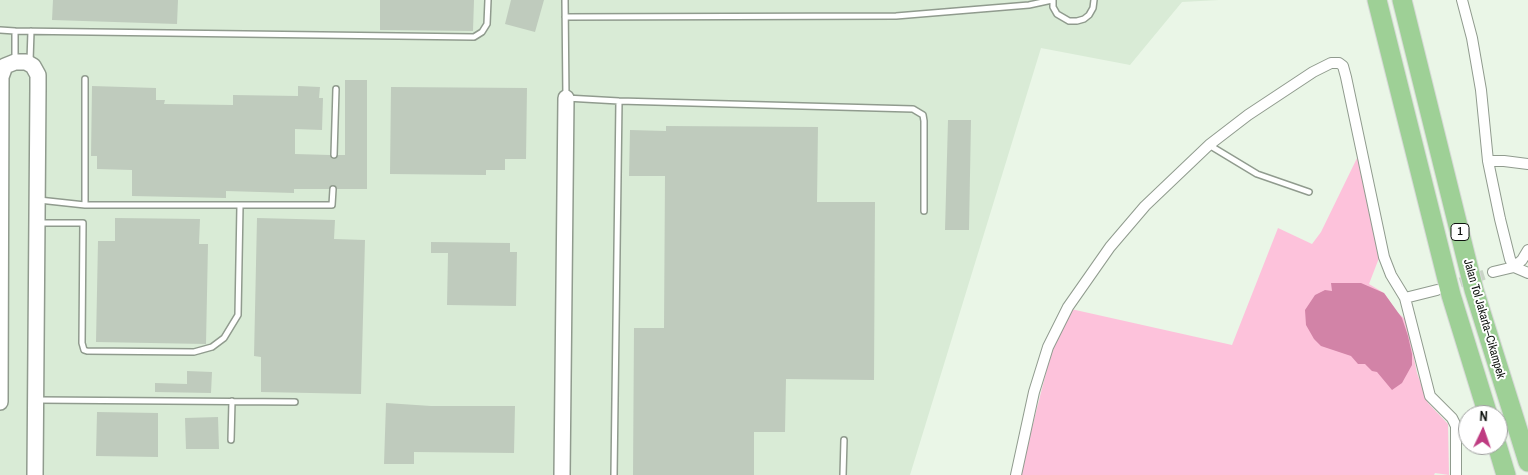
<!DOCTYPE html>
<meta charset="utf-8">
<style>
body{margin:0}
#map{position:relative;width:1528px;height:475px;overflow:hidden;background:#eaf6e7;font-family:"Archivo Narrow",sans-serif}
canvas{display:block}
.north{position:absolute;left:1458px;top:405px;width:50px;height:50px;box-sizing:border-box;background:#fff;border:1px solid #9fa09f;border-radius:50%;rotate:3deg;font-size:14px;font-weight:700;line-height:20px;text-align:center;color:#0e120e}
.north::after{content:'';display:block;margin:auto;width:18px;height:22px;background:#be3b81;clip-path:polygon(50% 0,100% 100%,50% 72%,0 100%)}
</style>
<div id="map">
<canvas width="1528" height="475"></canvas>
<div class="north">N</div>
</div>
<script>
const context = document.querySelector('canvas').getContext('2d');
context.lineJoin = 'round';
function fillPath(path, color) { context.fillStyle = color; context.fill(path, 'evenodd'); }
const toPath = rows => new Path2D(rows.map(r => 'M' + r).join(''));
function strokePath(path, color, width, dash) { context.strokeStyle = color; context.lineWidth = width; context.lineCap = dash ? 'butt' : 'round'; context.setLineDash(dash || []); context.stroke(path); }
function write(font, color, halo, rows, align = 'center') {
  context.font = font + ' "Archivo Narrow",sans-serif'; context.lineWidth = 4; context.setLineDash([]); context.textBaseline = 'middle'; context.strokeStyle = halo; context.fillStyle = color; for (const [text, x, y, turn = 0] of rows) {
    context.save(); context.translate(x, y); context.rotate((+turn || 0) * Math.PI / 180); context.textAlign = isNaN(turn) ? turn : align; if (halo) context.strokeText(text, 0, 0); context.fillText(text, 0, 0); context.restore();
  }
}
const built = toPath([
 [0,0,1219,0,1182,2,1130,65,1041,48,910,475,0,475]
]);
const green = toPath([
 [1359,154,1379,258,1369,284,1384,293,1397,312,1406,320,1417,373,1428,403,1448,424,1449,475,1435,473,1434,475,1020,475,1051,353,1071,309,1232,345,1278,228,1312,244,1321,232]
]);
const water = toPath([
 [1331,283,1361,283,1384,293,1402,318,1408,336,1412,354,1412,365,1402,383,1392,390,1377,372,1372,371,1365,364,1358,364,1351,356,1321,346,1314,339,1306,325,1305,310,1315,295,1325,290,1332,291]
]);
const building = toPath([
 [53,0,178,0,177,24,52,20],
 [380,0,474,0,473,31,380,30],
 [511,0,544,0,535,32,505,24],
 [345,80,367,80,367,189,337,189,336,186,333,185,329,189,294,189,294,193,226,191,226,198,132,196,132,170,97,169,97,156,91,156,92,86,156,88,156,100,165,100,164,104,233,105,233,95,298,96,298,86,320,87,319,98,323,98,322,130,295,129,295,154,330,155,331,158,336,159,338,155,345,155],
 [391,87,527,88,526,159,505,159,505,170,486,170,486,175,390,174],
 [948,120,971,120,969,230,945,230],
 [666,126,818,127,817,202,875,202,874,380,786,379,785,432,754,432,754,475,633,475,634,328,664,328,665,176,629,176,630,130,666,131],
 [115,218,200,219,199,244,208,244,206,344,96,342,98,241,115,241],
 [257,218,335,220,334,239,365,240,361,394,261,392,261,357,254,356],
 [431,242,510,243,510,252,517,252,516,306,447,305,448,253,431,253],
 [187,371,212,372,211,393,155,392,155,383,187,384],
 [386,403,431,406,515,406,514,453,414,452,414,464,384,464],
 [97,412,158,413,158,457,96,456],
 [218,417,219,449,186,449,185,418]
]);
const streetTunnel = toPath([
 [1446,287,1493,272]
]);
const lane = toPath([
 [565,0,566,98,619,101,913,109,923,115,924,121,924,211],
 [1053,0,1053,7,1057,14,1069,21,1077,21,1084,19,1089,15,1093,8,1094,0],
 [565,17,896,16,1029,5,1052,0],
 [0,30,15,31,15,61],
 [15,31,474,37,482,32,487,24,488,0],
 [30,61,31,31],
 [1209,145,1257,174,1309,192],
 [334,155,336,89],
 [39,200,85,205,332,205,333,189],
 [85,205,85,79],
 [39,223,83,223,82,343,84,350,87,351,194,352,212,347,224,338,238,315,240,206],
 [39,400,295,402],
 [231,440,232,401],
 [614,475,619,101],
 [843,475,844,440]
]);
const street = toPath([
 [1462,0,1472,38,1481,90,1488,161,1500,219,1510,259,1514,267,1528,273],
 [1488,161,1504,161,1528,164],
 [1493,272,1514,267,1522,260,1528,250],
 [1405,298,1437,290],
 [1016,475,1034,392,1048,347,1068,307,1110,247,1145,206,1209,145,1248,115,1313,72,1331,63,1339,63,1343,66,1346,77,1384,257,1391,275,1405,298,1430,396,1452,418,1456,426,1456,475]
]);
const secondary = toPath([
 [0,402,1,77,5,66,15,62,26,62,33,66,38,75,38,88,35,475],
 [562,475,566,98]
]);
const highway = toPath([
 [1377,0,1451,295,1488,415],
 [1402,0,1474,290,1528,462],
 [1497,445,1506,475]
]);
const shields = [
 [1460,232,18]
];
const shieldNames = [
 ["1",1460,232]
];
const streetNames = [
 ["Jalan Tol Jakarta–Cikampek",1484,319,74]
];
fillPath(built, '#d9ebd6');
fillPath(green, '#fdc2db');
fillPath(water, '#d283a7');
fillPath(building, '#bfcbbd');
strokePath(streetTunnel, '#c9d4c6', 10, [10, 5]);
strokePath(lane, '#909b8e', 8);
strokePath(street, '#909b8e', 12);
strokePath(secondary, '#909b8e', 18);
strokePath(highway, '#d8d9d8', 21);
strokePath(lane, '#fff', 5);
strokePath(street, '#fff', 10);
strokePath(secondary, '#fff', 15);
strokePath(highway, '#9ed096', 19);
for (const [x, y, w] of shields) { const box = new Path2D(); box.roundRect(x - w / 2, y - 8.5, w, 17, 4); context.fillStyle = '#fff'; context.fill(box); strokePath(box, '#0e120e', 1); }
write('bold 11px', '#0e120e', null, shieldNames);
write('12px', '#0e120e', '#fff', streetNames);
</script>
